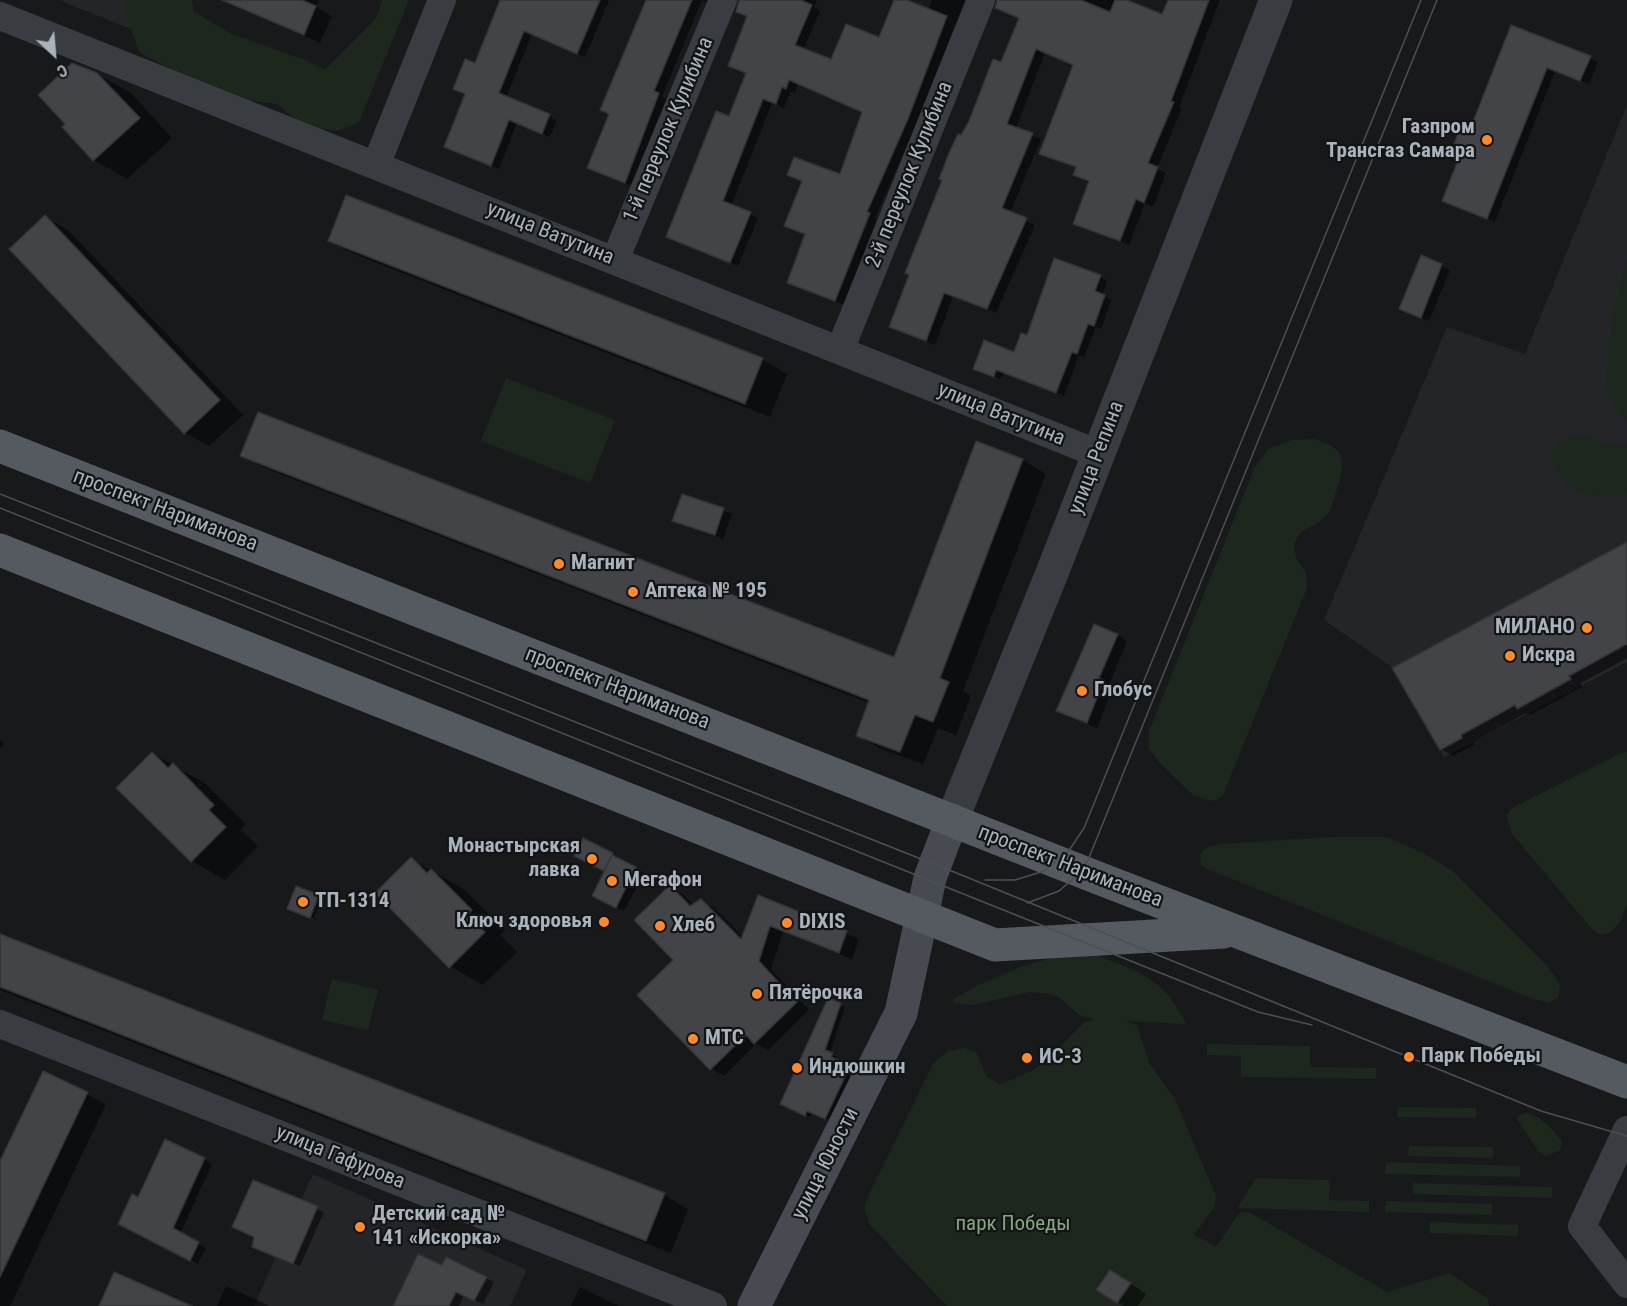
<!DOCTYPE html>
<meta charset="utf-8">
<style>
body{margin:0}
#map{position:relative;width:1627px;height:1306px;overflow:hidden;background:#18191b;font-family:"Roboto Condensed",sans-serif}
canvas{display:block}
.north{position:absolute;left:24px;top:24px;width:60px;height:60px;-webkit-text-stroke:4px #131416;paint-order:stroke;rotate:154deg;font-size:16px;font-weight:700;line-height:24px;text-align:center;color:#aab3bc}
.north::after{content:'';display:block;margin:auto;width:21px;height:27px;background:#aab3bc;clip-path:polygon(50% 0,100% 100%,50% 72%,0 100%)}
</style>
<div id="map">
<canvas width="1627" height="1306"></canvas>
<div class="north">С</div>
</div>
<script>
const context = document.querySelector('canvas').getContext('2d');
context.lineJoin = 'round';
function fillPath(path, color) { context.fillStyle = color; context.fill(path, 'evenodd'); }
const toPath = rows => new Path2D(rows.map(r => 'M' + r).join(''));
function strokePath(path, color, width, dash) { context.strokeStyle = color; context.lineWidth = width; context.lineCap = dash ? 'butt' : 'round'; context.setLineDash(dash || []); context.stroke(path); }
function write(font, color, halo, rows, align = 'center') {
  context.font = font + ' "Roboto Condensed",sans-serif'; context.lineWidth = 4.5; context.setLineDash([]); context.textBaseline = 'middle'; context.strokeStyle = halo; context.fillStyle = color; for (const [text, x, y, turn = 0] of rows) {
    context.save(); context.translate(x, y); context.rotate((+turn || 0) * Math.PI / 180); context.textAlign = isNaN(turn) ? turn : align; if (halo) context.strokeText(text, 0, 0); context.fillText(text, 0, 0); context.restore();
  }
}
const built = toPath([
 [59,0,156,0,143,34],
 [1627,105,1627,662,1444,757,1392,667,1324,620,1447,327,1525,354],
 [313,1174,527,1270,510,1306,254,1306]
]);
const green = toPath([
 [126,0,192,0,194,12,232,34,305,60,325,70,376,18,382,0,409,0,359,122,338,131,304,126,277,104,220,96,139,52,124,9],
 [1627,260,1627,422,1616,409,1605,388,1612,314],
 [506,378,615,420,590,483,481,441],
 [1583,434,1602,442,1627,445,1627,493,1607,497,1582,495,1566,485,1556,471,1551,455,1557,444,1568,437],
 [1316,439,1332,446,1340,453,1342,462,1341,476,1330,511,1319,522,1301,532,1294,544,1296,558,1306,573,1307,588,1223,795,1214,801,1204,799,1193,795,1159,762,1149,748,1149,731,1254,469,1268,449,1292,440],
 [1627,752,1627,904,1620,922,1611,932,1601,935,1591,928,1513,835,1506,816,1512,808,1621,753],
 [1333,837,1386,837,1425,854,1454,872,1548,967,1560,985,1558,998,1549,1003,1536,1000,1207,869,1200,864,1201,853,1207,848,1219,844],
 [1095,954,1140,973,1157,984,1169,996,1187,1024,1125,1021,1137,1025,1150,1064,1175,1099,1216,1196,1215,1206,1194,1235,1216,1247,1239,1213,1249,1212,1387,1292,1449,1273,1488,1299,1489,1306,947,1306,870,1225,864,1208,870,1192,934,1062,948,1051,965,1048,976,1052,987,1077,1000,1084,1032,1071,1055,1053,1083,1023,1094,1019,1079,1015,1060,998,1051,994,1029,992,972,1005,954,1003,953,999,979,985,1018,968,1054,957],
 [332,979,378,990,368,1030,322,1020],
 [1207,1044,1310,1046,1310,1067,1376,1068,1376,1079,1241,1077,1241,1056,1207,1055],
 [1398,1107,1476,1108,1476,1118,1397,1117],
 [1526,1113,1538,1117,1551,1128,1562,1141,1560,1150,1546,1156,1539,1152,1517,1119,1519,1115],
 [1409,1146,1493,1147,1493,1158,1408,1156],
 [1386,1162,1520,1166,1520,1177,1385,1174],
 [1256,1178,1330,1180,1329,1200,1369,1201,1369,1212,1237,1208],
 [1413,1183,1552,1187,1552,1198,1413,1194],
 [1386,1201,1492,1204,1492,1215,1385,1212],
 [1430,1222,1518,1225,1518,1236,1430,1233]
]);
const shadow = toPath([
 [252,0,319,0,316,7,332,16,320,43,250,11],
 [502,0,609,0,585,57,532,34,506,98,557,120,550,137,517,123,499,169,446,146],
 [648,0,717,0,714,5,702,0,662,97,667,99,634,187,589,168,611,114],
 [740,0,817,0,814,7,820,11,803,50,832,61,880,39,895,0,903,0,928,10,932,0,965,0,916,124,875,218,877,219,844,305,789,282,807,235,786,225,804,182,789,175,840,176,864,112,798,84,795,92,791,91,784,108,772,103,731,206,758,218,738,266,668,237,730,118,747,74,730,66,749,17],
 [1017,0,1125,0,1163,16,1170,0,1220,0,1179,107,1182,108,1157,168,1166,173,1153,207,1145,203,1129,245,1075,223,1091,182,1075,174,1077,168,1041,153,1075,65,1045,53,1016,128,1041,139,1010,213,1035,225,996,313,953,296,935,345,891,326,962,137,1001,64,1020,19],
 [1511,27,1598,62,1589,84,1555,71,1495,222,1444,200,1461,156,1453,152,1472,129],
 [97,74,131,93,172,138,127,179,94,160,64,127],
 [347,197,763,360,787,374,770,417,354,254,329,241],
 [45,217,69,231,243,415,209,446,185,433],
 [1422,257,1450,270,1429,321,1409,313],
 [1100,276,1107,281,1102,295,1111,300,1101,329,1096,327,1084,357,1079,355,1064,396,1004,373,1001,379,982,372,1014,354,1028,337],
 [977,443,1023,460,1046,474,963,691,971,696,956,735,938,728,923,764,881,749,858,736,869,703,265,468,242,455,895,659],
 [682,496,732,514,723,539,674,520],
 [1627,543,1627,658,1581,683,1582,687,1530,715,1526,713,1473,742,1474,745,1453,756,1441,749],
 [1117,635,1127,641,1109,685,1113,687,1097,728,1058,710],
 [0,740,4,744,0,748],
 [153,754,206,784,246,824,241,830,258,846,225,880,192,861],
 [612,854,644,873,624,911,602,900,606,870,576,855],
 [411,859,465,890,505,930,500,935,517,952,483,985,450,966],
 [670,887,683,894,694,905,701,901,714,908,743,937,759,897,859,939,852,959,783,932,771,969,809,1010,768,1050,756,1044,724,1076,711,1068,675,960],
 [318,896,322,898,314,918,292,910],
 [0,935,664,1195,688,1209,671,1253,0,990],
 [840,1005,845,1007,830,1053,837,1057,835,1061,853,1070,830,1120,812,1112,810,1117,782,1103],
 [44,1073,106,1104,10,1306,0,1306,0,1164],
 [204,1159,212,1164,180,1234,206,1248,198,1264,128,1228,139,1199],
 [254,1182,324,1212,300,1266,261,1250],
 [443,1267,486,1278,494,1282,483,1304,464,1295,459,1306,394,1306],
 [1127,1281,1146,1294,1138,1306,1124,1306,1117,1302],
 [226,1286,270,1306,217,1306],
 [580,1287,619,1306,571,1306]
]);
const building = toPath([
 [222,0,302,0,316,6,304,35,222,0],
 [500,0,600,0,577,54,524,31,499,93,550,114,542,134,509,120,491,166,444,147,465,94,453,89,465,59,475,63,500,0],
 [646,0,692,0,654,91,659,93,625,183,587,168,609,114,600,110,646,0],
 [739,0,801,0,812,5,795,45,831,59,846,24,879,37,894,0,907,0,947,16,908,119,867,212,870,213,835,301,787,283,805,234,784,226,802,181,787,175,794,157,840,174,862,112,789,80,786,89,782,87,776,104,763,99,723,201,751,212,730,263,666,237,716,111,729,116,746,73,728,66,747,16,736,12,739,0],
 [997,0,1081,0,1110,12,1115,0,1127,0,1162,14,1168,0,1209,0,1171,101,1174,102,1148,163,1158,167,1144,203,1136,199,1120,241,1073,224,1089,181,1073,175,1076,167,1039,154,1073,65,1036,49,1007,124,1033,133,1002,208,1027,218,987,309,944,293,926,341,889,327,909,275,905,273,942,180,939,179,949,153,958,134,961,135,969,121,993,59,1001,62,1019,18,995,8,997,0],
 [1511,25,1591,56,1580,81,1547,68,1487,219,1442,201,1460,155,1451,152,1462,123,1471,127,1511,25],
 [72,63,97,73,140,118,93,161,62,127,65,124,38,95,72,63],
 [346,195,763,358,745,404,328,241,346,195],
 [45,215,220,400,184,434,9,249,45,215],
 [1421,255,1442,264,1421,318,1399,309,1421,255],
 [1054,258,1101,275,1095,291,1105,295,1094,326,1088,324,1077,354,1072,352,1056,393,996,370,994,377,973,369,984,340,1014,352,1021,333,1027,335,1054,258],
 [258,412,894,657,976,441,1023,459,940,678,949,682,933,722,915,715,900,752,856,736,869,700,240,456,258,412],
 [682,494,724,508,715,535,672,521,682,494],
 [1627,542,1627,644,1569,676,1571,679,1517,709,1515,705,1461,735,1462,738,1440,750,1392,668,1627,542],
 [1094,624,1118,634,1099,678,1104,680,1087,723,1056,711,1094,624],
 [152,752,168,768,173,763,214,805,209,810,226,827,191,862,116,788,152,752],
 [583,838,613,853,604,871,574,856,583,838],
 [612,855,636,867,616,908,592,896,612,855],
 [411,857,427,873,431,869,472,910,467,915,485,932,449,968,375,893,411,857],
 [670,885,690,906,701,899,741,939,758,895,847,931,839,953,770,926,759,961,797,1002,754,1044,746,1035,710,1070,637,995,673,960,634,920,670,885],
 [296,886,319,895,310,918,287,909,296,886],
 [0,934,665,1193,646,1241,0,987,0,934],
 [828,998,841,1003,825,1050,833,1053,831,1057,850,1066,825,1119,807,1111,805,1116,780,1104,828,998],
 [43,1071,88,1092,0,1277,0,1161,43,1071],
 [165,1139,205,1158,173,1228,199,1242,190,1261,118,1224,132,1194,138,1197,165,1139],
 [253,1180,318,1206,293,1264,252,1247,254,1237,232,1227,253,1180],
 [418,1254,442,1265,446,1257,487,1277,474,1301,456,1292,449,1306,393,1306,418,1254],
 [1110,1270,1131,1283,1117,1303,1096,1290,1110,1270],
 [114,1272,192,1306,99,1306,114,1272]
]);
const minor = toPath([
 [0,16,1099,454],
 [376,165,442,0],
 [615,260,723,0],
 [840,350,981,0],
 [0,1024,713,1306],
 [1627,1130,1582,1226,1627,1284]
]);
const tertiary = toPath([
 [952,820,1052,573,1276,0]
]);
const secondary = toPath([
 [754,1306,901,1013,930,878,952,820]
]);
const primary = toPath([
 [0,446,1098,878,1627,1082],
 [0,550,995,945,1224,932]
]);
const tram = toPath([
 [0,494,959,874,1541,1111,1627,1136],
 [0,508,1258,1012,1312,1025],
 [985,880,1015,880,1044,871,1068,852,1084,828,1421,0],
 [1027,903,1059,891,1082,871,1088,860,1437,0]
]);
const markers = [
 [1487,140,6,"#ff8b2c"],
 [559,564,6,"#ff8b2c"],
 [633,592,6,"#ff8b2c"],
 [1587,628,6,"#ff8b2c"],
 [1510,656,6,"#ff8b2c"],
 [1082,691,6,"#ff8b2c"],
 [592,859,6,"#ff8b2c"],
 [612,881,6,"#ff8b2c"],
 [303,902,6,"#ff8b2c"],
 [604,922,6,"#ff8b2c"],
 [787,923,6,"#ff8b2c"],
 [660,926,6,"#ff8b2c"],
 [757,994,6,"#ff8b2c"],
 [693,1039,6,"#ff8b2c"],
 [1409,1057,6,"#ff8b2c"],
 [1027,1058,6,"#ff8b2c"],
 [797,1068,6,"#ff8b2c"],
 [360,1227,6,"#ff8b2c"]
];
const poiNames = [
 ["Газпром",1475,128,"right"],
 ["Трансгаз Самара",1475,152,"right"],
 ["Магнит",571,564],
 ["Аптека № 195",645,592],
 ["МИЛАНО",1575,628,"right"],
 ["Искра",1522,656],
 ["Глобус",1094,691],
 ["Монастырская",580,847,"right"],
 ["лавка",580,871,"right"],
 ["Мегафон",624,881],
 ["ТП-1314",315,902],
 ["Ключ здоровья",592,922,"right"],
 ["DIXIS",799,923],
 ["Хлеб",672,926],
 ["Пятёрочка",769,994],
 ["МТС",705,1039],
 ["Парк Победы",1421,1057],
 ["ИС-3",1039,1058],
 ["Индюшкин",809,1068],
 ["Детский сад №",372,1215],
 ["141 «Искорка»",372,1239]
];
const streetNames = [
 ["1-й переулок Кулибина",669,130,-67],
 ["2-й переулок Кулибина",910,175,-68],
 ["улица Ватутина",550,234,22],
 ["улица Ватутина",1001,415,22],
 ["улица Репина",1097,458,-69],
 ["проспект Нариманова",165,511,21],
 ["проспект Нариманова",617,689,21],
 ["проспект Нариманова",1070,867,21],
 ["улица Гафурова",340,1158,22],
 ["улица Юности",826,1164,-63]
];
const parkNames = [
 ["парк Победы",1013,1225]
];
fillPath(built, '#242528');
fillPath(green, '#1e271e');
fillPath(shadow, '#0007');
fillPath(building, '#424448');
strokePath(building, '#323337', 1.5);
strokePath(minor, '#393c40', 28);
strokePath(tertiary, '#393c40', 33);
strokePath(secondary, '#474b51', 33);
strokePath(primary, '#555960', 33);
strokePath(tram, '#4c5056', 1.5);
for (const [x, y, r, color] of markers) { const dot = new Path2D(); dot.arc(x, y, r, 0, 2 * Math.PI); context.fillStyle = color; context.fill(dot); strokePath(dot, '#131416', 2); }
write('bold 21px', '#aab3bc', '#131416', poiNames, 'left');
write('21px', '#aab3bc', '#131416', streetNames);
write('21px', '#85a87f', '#131416', parkNames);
</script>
